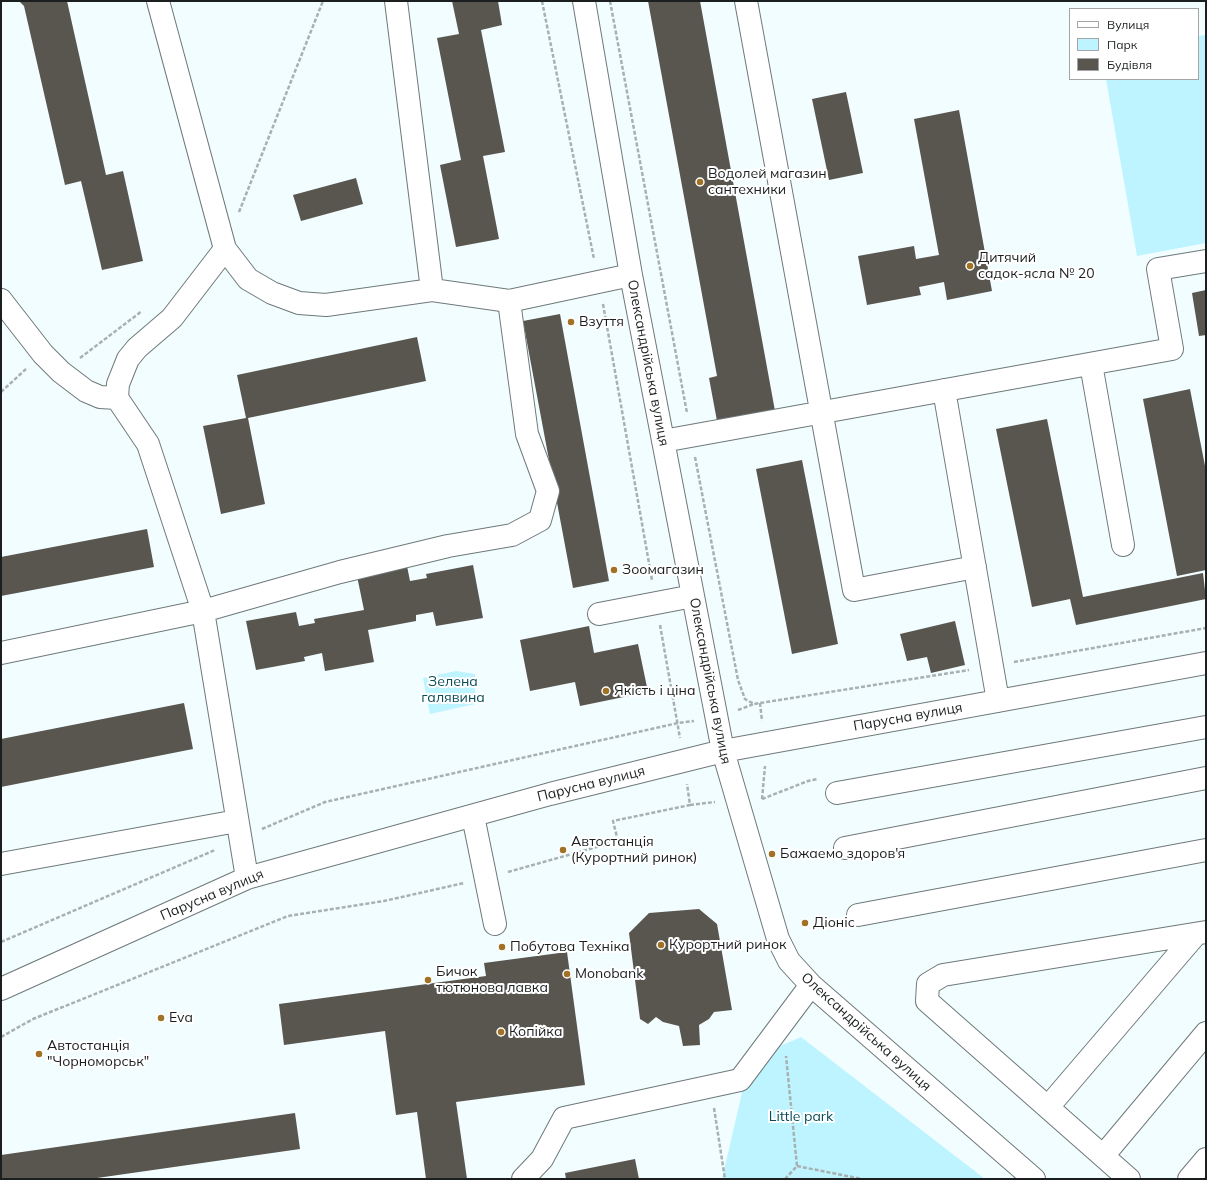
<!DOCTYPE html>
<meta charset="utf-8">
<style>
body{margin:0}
#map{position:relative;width:1207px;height:1180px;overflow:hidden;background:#f2fdff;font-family:Mulish,sans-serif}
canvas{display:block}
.frame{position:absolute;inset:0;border:2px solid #1c1f20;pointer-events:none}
.legend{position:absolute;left:1069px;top:8px;width:130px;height:72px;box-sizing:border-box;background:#fff;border:1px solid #a4a5a6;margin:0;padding:5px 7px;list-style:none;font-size:12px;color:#1c1f20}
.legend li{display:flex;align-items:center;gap:8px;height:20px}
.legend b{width:20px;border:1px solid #a4a5a6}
</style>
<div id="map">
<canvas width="1207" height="1180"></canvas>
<div class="frame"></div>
<ul class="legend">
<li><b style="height:5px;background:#fff"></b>Вулиця</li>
<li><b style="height:11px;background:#bef4ff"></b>Парк</li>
<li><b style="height:11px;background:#59554f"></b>Будівля</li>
</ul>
</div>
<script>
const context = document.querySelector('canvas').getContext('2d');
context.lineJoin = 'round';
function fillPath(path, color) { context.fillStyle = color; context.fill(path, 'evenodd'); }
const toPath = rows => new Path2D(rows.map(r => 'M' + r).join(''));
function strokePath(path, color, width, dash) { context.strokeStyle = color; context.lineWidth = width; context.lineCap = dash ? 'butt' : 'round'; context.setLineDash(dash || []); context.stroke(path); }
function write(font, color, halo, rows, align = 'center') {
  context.font = font + ' Mulish,sans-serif'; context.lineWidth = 4; context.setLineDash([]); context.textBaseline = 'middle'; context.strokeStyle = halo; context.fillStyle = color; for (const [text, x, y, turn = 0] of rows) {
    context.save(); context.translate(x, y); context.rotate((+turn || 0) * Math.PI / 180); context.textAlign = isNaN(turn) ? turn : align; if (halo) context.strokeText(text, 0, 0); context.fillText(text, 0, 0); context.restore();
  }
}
const green = toPath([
 [1206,35,1206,243,1137,256,1106,79,1198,79,1198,36],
 [456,671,475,674,475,704,430,714,423,678],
 [801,1037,985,1179,722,1179,744,1084,771,1050]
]);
const building = toPath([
 [19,1,67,1,106,175,123,171,143,261,102,270,81,181,65,185,24,6],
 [452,1,498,1,502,25,481,30,505,152,483,156,499,239,456,247,440,165,461,160,437,38,459,34],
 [648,1,700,1,775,411,717,421,709,378,717,376],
 [846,92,863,173,829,180,812,99],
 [959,110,992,291,947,300,944,282,919,287,921,295,867,305,858,256,914,246,916,259,939,255,914,119],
 [356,178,363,204,301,221,293,195],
 [1206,290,1206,335,1199,336,1192,293],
 [560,314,609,581,573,588,523,321],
 [417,337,426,381,248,418,265,504,221,514,203,426,246,418,237,375],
 [1190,389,1206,471,1206,570,1177,576,1143,399],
 [1047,419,1083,597,1203,573,1206,599,1076,625,1070,599,1032,607,996,429],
 [802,460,838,644,792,654,756,469],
 [147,529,154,567,1,596,1,557],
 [473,565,483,618,436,626,433,612,416,615,416,621,368,630,374,662,325,671,322,653,304,657,305,661,256,670,246,621,296,612,299,626,315,623,314,619,364,610,357,576,407,566,410,581,427,578,426,574],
 [955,621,965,665,931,673,927,657,907,661,900,634],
 [589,626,594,653,638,644,648,692,580,706,575,682,530,691,520,640],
 [184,703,193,749,1,787,1,739],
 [699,909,717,924,732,1010,714,1012,709,1019,699,1025,700,1045,683,1046,679,1026,663,1022,656,1017,648,1024,640,1019,629,933,649,913],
 [567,952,585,1085,456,1102,467,1179,426,1179,417,1112,396,1115,385,1031,284,1045,279,1004,486,976,484,963],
 [295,1113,300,1149,90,1179,1,1179,1,1155],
 [635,1159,639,1179,566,1179,565,1173]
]);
const path = toPath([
 [542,1,594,259],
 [610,1,687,413],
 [239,212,323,1],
 [603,304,652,580],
 [80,358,142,311],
 [1,392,26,369],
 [695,457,738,680,745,699,754,704,969,670],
 [660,625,680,738],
 [1014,662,1206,628],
 [760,703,762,721],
 [738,710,754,704],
 [762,799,808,781,818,779],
 [762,799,765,766],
 [690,805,715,802],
 [262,829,325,802,678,723,694,721],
 [508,872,618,841,613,821,690,805,687,784],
 [1,942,215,850],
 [1,1037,33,1019,288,916,384,901,464,883],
 [714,1108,725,1179],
 [797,1166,862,1179],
 [785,1179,797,1166,786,1056]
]);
const minor = toPath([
 [158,1,225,249],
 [396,1,432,290],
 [584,1,631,275,723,751,778,939,789,961,811,985,1034,1179],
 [746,1,854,590,975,567],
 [1,300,43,354,61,372,86,391,100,397,117,398,148,444,203,611,340,572,448,546,512,535,540,520,548,491,527,434,509,301],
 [1091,364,1123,545],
 [944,390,998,701],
 [117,398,118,384,128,359,137,348,172,318,225,249,248,279,272,293,299,303,326,305,432,290,509,301,631,275],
 [663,441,1172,349,1158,269,1206,261],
 [599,614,693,596],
 [1,653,203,611,247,878],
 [837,793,1206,727],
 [473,816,495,924],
 [845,848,1206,778],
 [1,864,237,821],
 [858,915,1206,850],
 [1,989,247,878,550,794,723,751,1206,663],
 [1048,1107,1196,934],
 [1103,1156,1206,1033],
 [523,1179,542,1159,564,1118,740,1080,811,985],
 [1129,1179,927,1001,928,984,943,975,1206,932],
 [1189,1179,1206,1159]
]);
const markers = [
 [700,182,4,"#a17125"],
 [970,266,4,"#a17125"],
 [571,322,4,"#a17125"],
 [614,570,4,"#a17125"],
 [606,691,4,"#a17125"],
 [563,850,4,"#a17125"],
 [772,854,4,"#a17125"],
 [805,923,4,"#a17125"],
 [661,945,4,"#a17125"],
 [502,947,4,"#a17125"],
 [567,974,4,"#a17125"],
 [428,980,4,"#a17125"],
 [161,1018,4,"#a17125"],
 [501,1032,4,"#a17125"],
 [39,1054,4,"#a17125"]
];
const poiNames = [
 ["Водолей магазин",708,174],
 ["сантехники",708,190],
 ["Дитячий",978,258],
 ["садок-ясла № 20",978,274],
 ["Взуття",579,322],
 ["Зоомагазин",622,570],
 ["Якість і ціна",614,691],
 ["Автостанція",571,842],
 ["(Курортний ринок)",571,858],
 ["Бажаемо здоров'я",780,854],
 ["Діоніс",813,923],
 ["Курортний ринок",669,945],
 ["Побутова Техніка",510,947],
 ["Бичок",436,972],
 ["тютюнова лавка",436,988],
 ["Monobank",575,974],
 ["Eva",169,1018],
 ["Копійка",509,1032],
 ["Автостанція",47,1046],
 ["\"Чорноморськ\"",47,1062]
];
const streetNames = [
 ["Олександрійська вулиця",648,363,79],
 ["Олександрійська вулиця",710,681,79],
 ["Парусна вулиця",908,717,-10],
 ["Парусна вулиця",591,784,-14],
 ["Парусна вулиця",212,895,-23],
 ["Олександрійська вулиця",866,1032,42]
];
const parkNames = [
 ["Зелена",453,682],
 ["галявина",453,698],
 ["Little park",801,1117]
];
fillPath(green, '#bef4ff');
fillPath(building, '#59554f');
strokePath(minor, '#6f797a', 24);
strokePath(path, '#a8b0b2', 2.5, [4, 2]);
strokePath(minor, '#fff', 22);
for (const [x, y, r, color] of markers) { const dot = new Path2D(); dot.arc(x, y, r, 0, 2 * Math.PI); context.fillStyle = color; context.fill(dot); strokePath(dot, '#fff', 1.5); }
write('14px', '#1c1f20', '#fff', poiNames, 'left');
write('14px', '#1c1f20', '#fff', streetNames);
write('14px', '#094c57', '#fff', parkNames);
</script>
